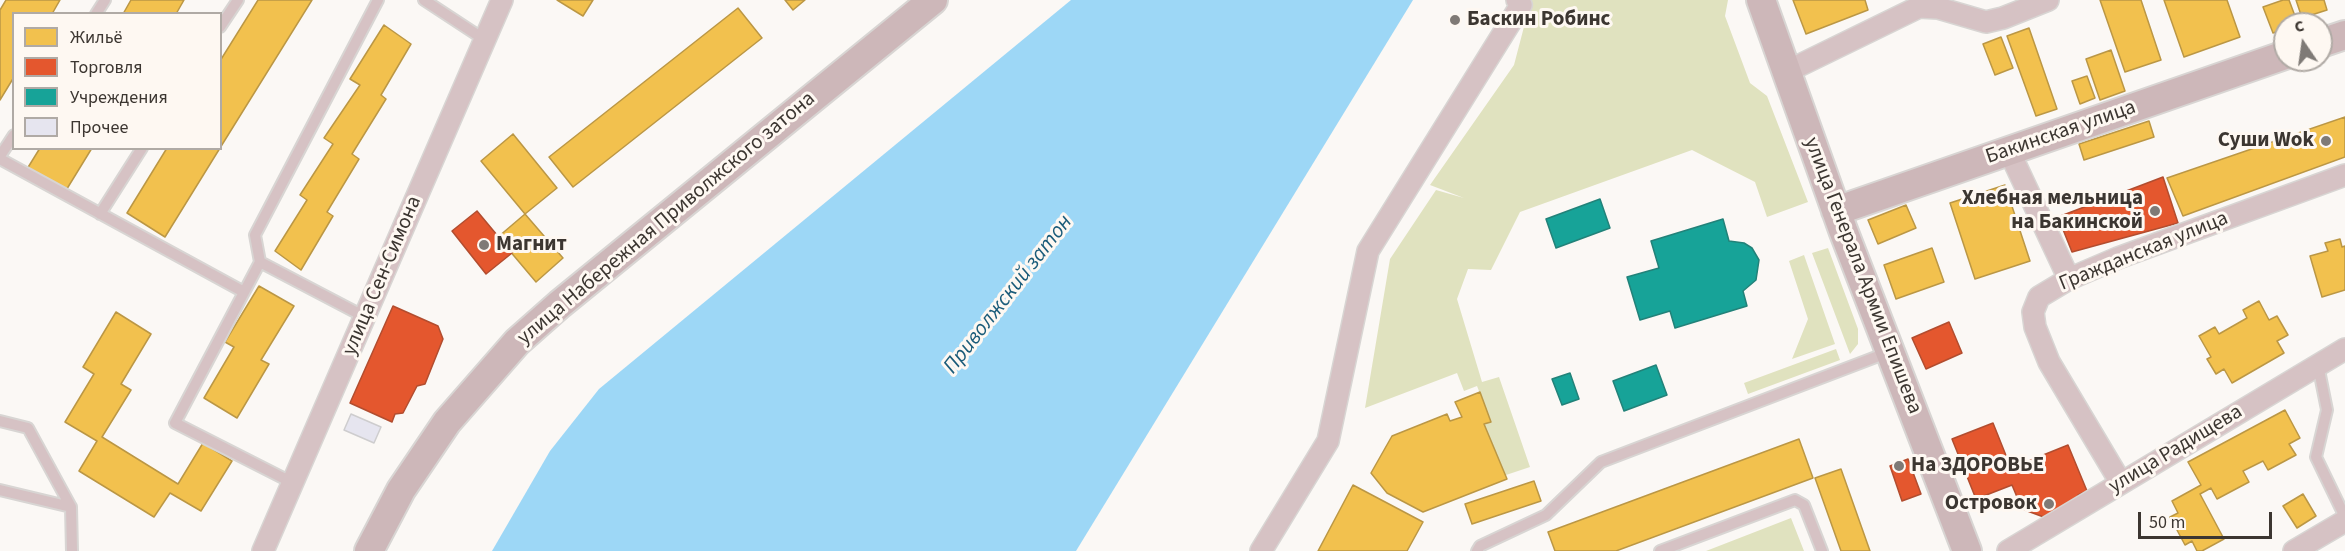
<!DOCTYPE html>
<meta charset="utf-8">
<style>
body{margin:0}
#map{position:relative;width:2345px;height:551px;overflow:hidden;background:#fbf8f5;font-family:"Source Sans 3",sans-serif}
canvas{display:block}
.legend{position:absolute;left:12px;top:12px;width:210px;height:138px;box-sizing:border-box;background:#fef8f2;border:2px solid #b0aaa5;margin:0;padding:8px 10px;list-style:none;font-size:18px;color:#3c3631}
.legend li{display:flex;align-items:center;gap:12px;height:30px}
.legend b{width:30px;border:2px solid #b0aaa5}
.north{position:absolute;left:2273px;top:12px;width:60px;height:60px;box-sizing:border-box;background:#fef8f2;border:2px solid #b0aaa5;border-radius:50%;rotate:347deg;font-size:16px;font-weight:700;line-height:24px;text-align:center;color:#3c3631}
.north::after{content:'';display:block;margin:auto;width:21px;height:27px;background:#7f7a76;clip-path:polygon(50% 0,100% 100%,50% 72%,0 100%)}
.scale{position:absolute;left:2138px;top:512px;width:134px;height:27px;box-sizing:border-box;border:3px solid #3c3631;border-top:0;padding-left:8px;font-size:18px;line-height:21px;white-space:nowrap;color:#3c3631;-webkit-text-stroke:4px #fef8f2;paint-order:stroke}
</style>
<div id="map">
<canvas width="2345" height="551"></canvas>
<ul class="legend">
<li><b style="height:16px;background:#f2c14e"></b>Жильё</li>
<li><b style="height:16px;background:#e4572e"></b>Торговля</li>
<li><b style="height:16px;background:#17a398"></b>Учреждения</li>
<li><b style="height:16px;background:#e6e5ef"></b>Прочее</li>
</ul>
<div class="north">С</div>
<div class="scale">50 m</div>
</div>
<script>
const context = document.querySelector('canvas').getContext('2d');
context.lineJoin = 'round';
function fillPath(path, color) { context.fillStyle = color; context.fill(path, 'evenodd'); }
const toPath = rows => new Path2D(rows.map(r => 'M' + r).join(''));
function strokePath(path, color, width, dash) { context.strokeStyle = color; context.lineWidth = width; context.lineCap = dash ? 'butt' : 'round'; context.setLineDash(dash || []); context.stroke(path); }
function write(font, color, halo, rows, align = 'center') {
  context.font = font + ' "Source Sans 3",sans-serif'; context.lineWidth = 6; context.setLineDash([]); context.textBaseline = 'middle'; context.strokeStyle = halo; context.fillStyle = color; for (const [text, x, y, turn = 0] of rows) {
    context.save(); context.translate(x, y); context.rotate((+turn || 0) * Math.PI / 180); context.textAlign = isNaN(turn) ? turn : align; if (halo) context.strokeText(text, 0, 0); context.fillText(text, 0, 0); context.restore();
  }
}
const green = toPath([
 [1531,0,1728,0,1725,16,1750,83,1767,96,1808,202,1767,217,1755,182,1692,150,1520,212,1491,270,1468,269,1457,299,1482,382,1499,377,1530,467,1503,476,1484,424,1491,422,1477,386,1464,391,1457,373,1365,408,1390,259,1436,190,1464,198,1430,185,1514,65],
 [1828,248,1858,329,1858,344,1850,354,1812,253],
 [1804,255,1835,344,1792,359,1808,319,1789,261],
 [1836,349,1840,360,1748,394,1744,383],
 [1791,518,1804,551,1706,551]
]);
const water = toPath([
 [1071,0,1413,0,1076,551,492,551,550,451,599,389]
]);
const homes = toPath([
 [6,0,60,0,52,14,14,14,14,77,0,100,0,10,6,0],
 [131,0,184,0,176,14,123,14,131,0],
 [258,0,312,0,220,148,220,61,258,0],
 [557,0,593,0,583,16,557,0],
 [785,0,805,0,793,10,785,0],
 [1793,0,1865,0,1868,10,1806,34,1793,0],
 [2100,0,2141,0,2161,60,2125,72,2100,0],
 [2164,0,2227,0,2240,37,2184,57,2164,0],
 [2283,0,2289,0,2298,24,2285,24,2285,29,2273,33,2263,7,2283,0],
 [2296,0,2324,0,2327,10,2302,18,2296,0],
 [738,8,762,38,573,187,549,157,738,8],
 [384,25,411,44,381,95,386,99,352,154,359,159,327,212,333,216,301,270,275,251,307,200,300,195,333,144,324,138,360,85,350,79,384,25],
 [2029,28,2057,109,2036,116,2007,36,2029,28],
 [2001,37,2013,68,1995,75,1983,44,2001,37],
 [2111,50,2125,91,2100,100,2086,59,2111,50],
 [2087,76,2095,98,2080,104,2072,81,2087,76],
 [2345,117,2345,157,2183,216,2167,178,2345,117],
 [2149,121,2154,137,2084,160,2079,144,2149,121],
 [513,134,557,188,525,214,481,161,513,134],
 [40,148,92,148,65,192,27,169,40,148],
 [167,148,220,148,165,237,127,213,167,148],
 [2005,185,2030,261,1975,279,1950,203,2005,185],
 [1906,205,1916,228,1878,244,1868,220,1906,205],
 [525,214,563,258,536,282,498,237,525,214],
 [2340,239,2342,247,2345,246,2345,290,2322,297,2310,256,2328,251,2325,243,2340,239],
 [1932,248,1944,282,1896,299,1884,265,1932,248],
 [259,286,294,306,261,360,269,364,237,418,204,398,234,347,225,342,259,286],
 [2259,301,2269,320,2277,316,2288,335,2277,341,2284,353,2232,383,2224,369,2216,374,2207,359,2211,357,2199,336,2215,327,2219,334,2247,318,2243,310,2259,301],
 [116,312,151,334,121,384,131,390,102,437,178,484,203,443,232,461,201,511,170,493,154,517,79,471,97,441,65,422,94,374,83,367,116,312],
 [1480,392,1491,422,1484,424,1507,479,1423,512,1387,493,1371,473,1392,436,1447,414,1450,421,1462,417,1455,402,1480,392],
 [2285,410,2300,438,2289,444,2296,455,2268,470,2263,461,2243,471,2249,482,2217,499,2211,488,2200,494,2224,539,2202,551,2197,551,2192,541,2185,545,2170,517,2178,513,2172,501,2201,485,2188,462,2285,410],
 [1799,439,1813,478,1616,551,1555,551,1548,532,1799,439],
 [1841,469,1870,551,1841,551,1815,478,1841,469],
 [1534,481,1541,501,1472,524,1465,504,1534,481],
 [1353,485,1423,522,1407,551,1318,551,1353,485],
 [2303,494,2316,516,2297,528,2283,506,2303,494]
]);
const shops = toPath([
 [2163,177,2178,223,2072,252,2058,217,2163,177],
 [477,211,512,253,486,274,452,231,477,211],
 [393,306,438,326,443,339,425,384,417,386,403,413,395,414,392,422,350,403,393,306],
 [1949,322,1962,353,1926,369,1912,338,1949,322],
 [1993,423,2011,468,2068,445,2087,491,2078,495,2082,506,2049,519,2022,509,2012,485,1976,499,1952,439,1993,423],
 [1908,459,1921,494,1902,501,1890,466,1908,459]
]);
const public = toPath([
 [1600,199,1610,228,1556,248,1546,219,1600,199],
 [1723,219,1729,241,1744,243,1752,248,1759,260,1756,280,1743,291,1747,306,1675,328,1670,311,1640,320,1627,277,1659,268,1651,241,1723,219],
 [1656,365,1667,395,1624,411,1613,381,1656,365],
 [1570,373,1579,399,1562,405,1552,379,1570,373]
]);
const building = toPath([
 [351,414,381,427,374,443,344,430,351,414]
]);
const service = toPath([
 [424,0,485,40],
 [96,14,105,0],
 [220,27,238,0],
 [0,156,14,135],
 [0,159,244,292],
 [100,214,142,148],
 [260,262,255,235,378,0],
 [2318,365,2327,410,2316,457,2345,517],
 [0,421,28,428,71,507],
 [293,483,175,423,260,262,365,317],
 [0,490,71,507,72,551],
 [1477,551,1480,546,1546,515,1601,462,1889,352],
 [1660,551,1795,500,1804,505,1822,551]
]);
const minor = toPath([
 [1786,72,1919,7,1938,8,1986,22,2003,18,2048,0],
 [2009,151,2069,279],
 [2121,483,2049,362,2035,327,2033,312,2039,297,2069,279,2118,258,2345,175],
 [263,551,502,0],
 [1261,551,1328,441,1368,251,1521,5,1517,0],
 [2008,551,2345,349],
 [2294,551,2345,521]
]);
const secondary = toPath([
 [1761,0,1843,230,1967,551],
 [2321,43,2345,35],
 [1836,211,2285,55],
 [369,551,401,490,447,422,517,342,560,304,933,0]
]);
const markers = [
 [1455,20,6,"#7f7a76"],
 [2326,141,6,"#7f7a76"],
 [2155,211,6,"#7f7a76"],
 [484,245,6,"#7f7a76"],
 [1899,466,6,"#7f7a76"],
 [2049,504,6,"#7f7a76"]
];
const poiNames = [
 ["Баскин Робинс",1467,20],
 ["Суши Wok",2314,141,"right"],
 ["Хлебная мельница",2143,199,"right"],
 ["на Бакинской",2143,223,"right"],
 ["Магнит",496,245],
 ["На ЗДОРОВЬЕ",1911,466],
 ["Островок",2037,504,"right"]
];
const streetNames = [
 ["Бакинская улица",2061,133,-19],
 ["улица Набережная Приволжского затона",667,219,-40],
 ["Гражданская улица",2144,252,-22],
 ["улица Сен-Симона",383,276,-67],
 ["улица Генерала Армии Епишева",1862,276,69],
 ["улица Радищева",2176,450,-31]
];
const waterNames = [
 ["Приволжский затон",1009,295,-52]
];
fillPath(green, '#e0e2bf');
fillPath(water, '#9dd7f6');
fillPath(homes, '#f2c14e');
strokePath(homes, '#bb9745', 1.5);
fillPath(shops, '#e4572e');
strokePath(shops, '#b24d2f', 1.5);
fillPath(public, '#17a398');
strokePath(public, '#228279', 1.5);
fillPath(building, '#e6e5ef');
strokePath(building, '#cecdce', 1.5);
strokePath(service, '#d8d5d3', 14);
strokePath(minor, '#d8d5d3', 24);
strokePath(secondary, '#d8d5d3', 32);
strokePath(service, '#d6c2c4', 10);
strokePath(minor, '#d6c2c4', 21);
strokePath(secondary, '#cdb7b9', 28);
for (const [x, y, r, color] of markers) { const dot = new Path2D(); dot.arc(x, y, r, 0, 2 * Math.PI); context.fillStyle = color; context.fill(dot); strokePath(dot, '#fef8f2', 2); }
write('bold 21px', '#3c3631', '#fef8f2', poiNames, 'left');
write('21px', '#3c3631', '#fef8f2', streetNames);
write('italic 22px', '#1b5c7a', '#fef8f2', waterNames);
</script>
